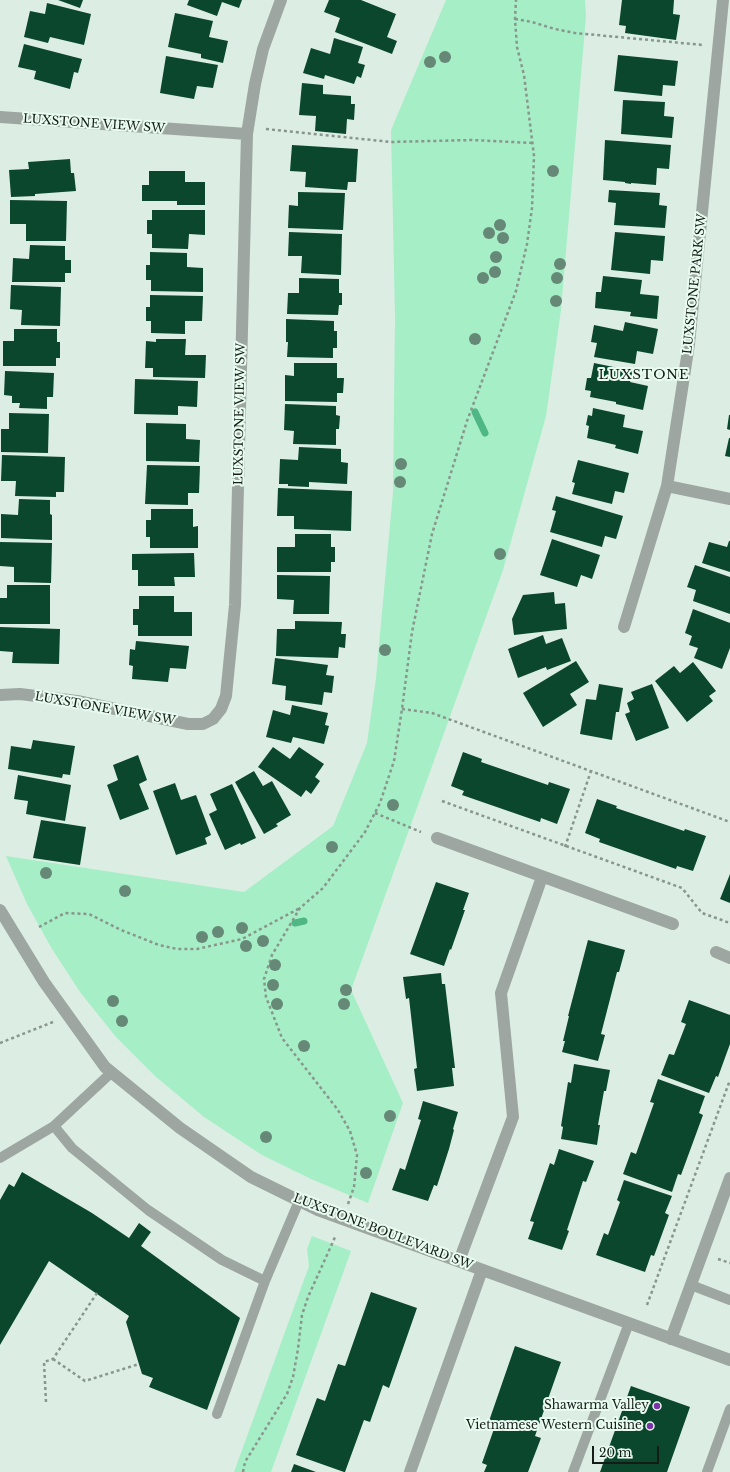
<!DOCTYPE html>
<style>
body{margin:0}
#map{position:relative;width:730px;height:1472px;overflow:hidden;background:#dceee3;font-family:"Libre Baskerville",serif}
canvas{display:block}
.scale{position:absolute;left:592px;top:1446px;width:67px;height:18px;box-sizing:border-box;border:2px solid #151c18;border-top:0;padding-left:5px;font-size:12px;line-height:14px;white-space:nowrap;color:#151c18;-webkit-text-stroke:3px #e9fcf0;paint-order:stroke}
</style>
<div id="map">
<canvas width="730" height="1472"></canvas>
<div class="scale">20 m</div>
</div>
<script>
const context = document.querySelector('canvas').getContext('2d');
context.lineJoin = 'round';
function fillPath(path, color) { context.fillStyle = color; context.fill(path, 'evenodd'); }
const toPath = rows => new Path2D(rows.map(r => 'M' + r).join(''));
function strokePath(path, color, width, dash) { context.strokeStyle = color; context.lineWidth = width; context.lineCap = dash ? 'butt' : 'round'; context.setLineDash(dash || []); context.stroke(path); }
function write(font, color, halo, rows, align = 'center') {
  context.font = font + ' "Libre Baskerville",serif'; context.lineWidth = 4; context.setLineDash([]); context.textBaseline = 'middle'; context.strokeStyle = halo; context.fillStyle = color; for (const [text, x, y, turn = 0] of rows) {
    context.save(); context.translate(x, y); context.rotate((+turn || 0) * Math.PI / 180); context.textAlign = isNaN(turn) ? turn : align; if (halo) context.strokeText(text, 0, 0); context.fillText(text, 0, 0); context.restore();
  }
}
const green = toPath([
 [446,0,585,0,586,16,561,310,546,416,503,570,351,990,403,1103,368,1203,311,1179,262,1155,204,1117,155,1076,116,1037,80,992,52,949,27,904,6,856,244,892,333,826,367,743,376,678,393,492,395,316,391,130],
 [312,1236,351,1251,271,1472,234,1472,309,1266,307,1249]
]);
const stream = toPath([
 [475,412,485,433],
 [295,923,304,921]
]);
const building = toPath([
 [58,0,83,0,80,8],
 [189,0,242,0,239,8,222,2,217,16,187,5],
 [329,0,361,0,396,14,387,37,397,41,392,54,335,32,340,18,324,12],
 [622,0,674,0,673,14,680,15,676,40,625,33,626,26,619,25],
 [47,3,91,14,84,45,50,37,48,43,24,37,30,11,45,14],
 [175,13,213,21,209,37,228,41,223,63,201,58,201,54,168,47],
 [334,38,363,47,358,63,365,65,361,78,357,76,354,84,325,75,324,79,303,73,311,48,330,54],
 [24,44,82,59,78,73,74,72,70,89,34,79,36,71,18,67],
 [618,55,678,61,675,86,663,85,662,96,614,91],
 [166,56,218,65,213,88,197,86,194,99,160,93],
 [302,83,323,85,323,94,351,96,351,104,355,104,354,120,347,119,346,134,315,131,316,116,299,115],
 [623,100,665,102,664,116,674,117,672,138,621,134],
 [605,140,671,145,669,169,657,168,656,185,631,183,631,184,625,183,625,182,603,180],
 [292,145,358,149,356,182,348,182,347,190,305,187,306,172,290,171],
 [70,159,71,173,74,173,76,191,35,194,35,196,11,197,9,170,29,169,28,162],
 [149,171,185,171,185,182,205,182,205,205,177,205,177,201,142,201,142,185,149,185],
 [609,190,660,193,659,205,667,206,665,228,614,225,616,203,608,202],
 [298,192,345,193,343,230,288,228,289,205,298,206],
 [10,200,67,201,66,241,26,241,26,224,10,224],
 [152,210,205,210,205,235,189,234,188,249,152,248,152,234,147,234,147,220,152,220],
 [289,232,342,234,341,275,301,273,302,256,288,256],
 [615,232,665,236,663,261,651,260,650,274,611,270],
 [30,245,65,246,65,260,71,260,71,273,65,273,65,282,12,282,13,258,29,259],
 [150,252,187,253,187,267,203,268,203,292,151,291,151,280,146,280,146,265,150,265],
 [603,276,642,280,640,294,659,296,657,319,630,316,631,312,595,308,596,292,601,292],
 [299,278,339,279,339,293,342,293,342,305,339,305,338,315,287,314,288,293,299,293],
 [11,285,61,287,60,326,21,325,22,310,10,309],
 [150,295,203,296,202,321,185,321,185,334,151,333,151,321,146,321,146,307,150,307],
 [286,319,334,321,334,331,337,331,337,348,333,348,333,358,287,357,288,342,286,342],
 [625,322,658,329,653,354,637,351,635,364,594,357,597,343,591,342,594,325,623,331],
 [14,329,57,329,57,342,60,342,60,358,56,358,56,366,3,366,3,341,14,341],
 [156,339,186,339,185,355,206,355,205,378,153,377,153,368,145,368,146,341,156,342],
 [294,363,337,363,337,378,344,378,343,393,337,393,337,402,285,401,285,375,294,376],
 [594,363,633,371,630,382,648,386,643,410,616,404,616,402,590,397,591,391,585,390,587,378,591,378],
 [5,371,54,373,53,397,47,397,47,409,19,408,20,403,12,403,12,396,4,395],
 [135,379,198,381,197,407,178,406,178,415,134,414],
 [285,404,336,406,336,415,340,416,339,429,336,429,336,445,293,444,294,431,284,430],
 [593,408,625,415,623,427,643,431,638,454,615,448,616,445,587,438,589,426,586,425,588,415,592,416],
 [9,413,49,414,48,453,1,452,1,429,9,429],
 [729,415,730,415,730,430,727,429],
 [146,423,186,424,186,439,200,440,199,462,146,461],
 [729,438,730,438,730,457,725,456],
 [299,447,341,449,341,462,348,463,347,484,309,482,309,487,288,486,288,484,279,484,280,459,298,460],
 [2,455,65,457,64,492,56,492,56,497,15,496,16,481,1,481],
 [578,460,629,473,624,493,615,491,612,504,572,494,575,483,572,482],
 [147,465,200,466,199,493,188,493,188,505,145,504],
 [278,488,352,491,351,531,294,529,294,516,277,516],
 [556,496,623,516,616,539,605,536,602,547,550,532,556,511,552,510],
 [19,499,50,500,50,514,52,515,52,540,1,538,1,514,18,515],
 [151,509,193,509,193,527,198,526,198,548,150,548,150,537,146,537,146,520,151,520],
 [295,534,331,534,331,547,335,547,335,562,331,562,331,572,277,572,277,547,295,547],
 [552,539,600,555,592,579,581,575,577,587,540,575],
 [729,541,730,541,730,572,702,563,709,542,727,547],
 [0,542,52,543,51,583,14,582,14,567,0,566],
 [194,553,195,577,174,577,175,586,138,586,138,570,132,570,132,554],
 [695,565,730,577,730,614,693,601,696,590,687,587],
 [277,575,330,576,329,614,293,614,294,600,277,599],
 [7,585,50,585,50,624,0,624,0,598,7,598],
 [554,592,555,604,565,603,567,629,514,635,512,619,523,595],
 [139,596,174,596,174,612,192,612,192,636,138,636,138,625,133,625,133,609,139,609],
 [693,609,730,623,730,648,722,669,694,658,698,648,689,645,692,636,685,633],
 [295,621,342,622,341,634,346,634,345,648,339,647,338,658,276,656,277,629,295,629],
 [0,627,60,629,59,664,12,663,13,652,0,651],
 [543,635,546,644,562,638,571,661,547,670,546,667,518,678,508,649],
 [136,641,189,646,186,669,170,668,168,682,132,679,133,666,129,665,130,649,135,650],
 [275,658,328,665,326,675,334,676,332,693,324,692,322,705,285,700,286,686,272,684],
 [576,661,589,682,570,694,577,705,543,727,523,693],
 [693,662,716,691,709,696,713,701,687,722,655,681,674,666,680,673],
 [599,684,623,688,619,712,616,712,612,740,580,734,586,699,596,700],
 [652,684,669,728,636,741,625,714,630,712,627,703,634,699,631,692],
 [292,705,328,713,325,725,329,726,324,744,293,737,291,743,266,737,273,710,290,715],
 [33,740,75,746,70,775,63,774,62,778,8,769,11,746,31,749],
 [273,747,290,759,299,747,324,764,315,777,320,781,311,794,306,790,301,797,258,767],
 [463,752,482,759,481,762,548,785,549,782,570,789,557,824,541,818,540,822,462,795,464,791,451,786],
 [138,755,147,780,139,784,149,809,120,820,107,785,118,780,113,765],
 [254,771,263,786,272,781,291,815,276,824,278,826,264,834,235,782],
 [18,775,71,785,65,821,26,814,28,801,14,799],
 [175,783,181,800,196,795,211,835,205,838,207,844,176,855,153,791],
 [232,784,256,838,241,845,240,843,225,850,209,814,217,810,210,794],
 [597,799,617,806,616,808,684,831,685,829,706,836,693,871,677,866,676,869,599,842,600,839,585,833],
 [41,820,86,827,80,865,33,858],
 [730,874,730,903,720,899],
 [436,882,469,893,463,910,465,910,451,950,450,949,444,966,410,954],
 [588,940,625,950,619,972,617,972,601,1034,605,1035,598,1061,562,1052,565,1041,563,1041,569,1016,568,1016],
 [441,973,442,984,445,984,455,1068,452,1068,454,1086,417,1091,414,1069,417,1068,409,998,406,999,403,977],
 [689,1000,730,1015,730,1044,718,1077,716,1076,709,1093,661,1075,669,1054,674,1055,686,1024,681,1022],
 [574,1064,610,1070,606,1091,604,1091,598,1125,600,1125,597,1145,561,1139,563,1127,561,1126,568,1082,571,1083],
 [658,1079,705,1096,699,1113,703,1115,681,1175,678,1174,672,1192,623,1174,631,1152,636,1154,654,1103,650,1102],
 [423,1101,458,1112,453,1129,454,1130,449,1149,437,1186,434,1185,428,1201,392,1190,400,1168,405,1170,421,1120,418,1119],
 [559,1149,594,1161,586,1182,583,1181,567,1230,569,1231,562,1250,528,1239,534,1222,530,1221,550,1163,554,1165],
 [22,1172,92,1213,129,1238,139,1223,151,1232,141,1246,240,1318,207,1410,149,1387,153,1378,142,1374,126,1322,129,1316,49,1261,0,1345,0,1200,9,1184,14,1187],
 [624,1180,672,1196,665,1213,669,1215,654,1256,651,1255,645,1272,596,1255,604,1233,608,1235,620,1202,617,1200],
 [371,1292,417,1308,389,1388,383,1385,370,1422,364,1420,345,1472,344,1472,296,1455,317,1398,325,1401,338,1364,345,1366],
 [515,1346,561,1362,535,1436,541,1438,528,1472,484,1472,487,1465,482,1463,495,1426,488,1424],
 [631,1386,690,1407,667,1472,600,1472],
 [294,1464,316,1472,291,1472]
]);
const path = toPath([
 [515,19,532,22,555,29,575,33,703,45],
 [266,129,391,142,472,140,532,143],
 [402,709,432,713,730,822],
 [442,801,682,888,702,913,730,923],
 [375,813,421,832],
 [565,847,591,771],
 [39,927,65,913,89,914,121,930,159,945,177,949,197,949,242,939,300,908],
 [0,1043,53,1022],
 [348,1204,354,1187,357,1155,350,1131,338,1110,282,1038,266,997,264,979,272,955,300,908,323,888,365,832,380,803,394,761,402,709,412,632,432,534,467,421,516,291,527,244,532,208,534,156,524,75,517,47,515,19,516,0],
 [718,1259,730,1263],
 [647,1305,730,1080],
 [53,1359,85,1381,139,1364],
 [46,1402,44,1362,53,1359,97,1293],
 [243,1472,245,1462,287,1394,293,1377,298,1349,302,1315,308,1297,336,1235]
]);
const lane = toPath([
 [54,1126,72,1148,148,1210,222,1260,265,1281],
 [0,1158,54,1126,112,1072],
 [691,1285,730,1300],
 [217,1414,265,1281,299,1201],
 [573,1472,629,1323],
 [707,1472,730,1409]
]);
const street = toPath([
 [0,117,247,134,235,605,226,696,221,709,213,719,203,724,188,724,77,701,20,694,0,695],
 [247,134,255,84,263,49,281,0],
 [667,486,730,499],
 [624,627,667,486,689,344,723,0],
 [437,838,673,924],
 [0,910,44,982,105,1067,180,1128,251,1177,318,1210,730,1360],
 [716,952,730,958],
 [459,1261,513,1117,501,993,542,877],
 [671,1339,730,1178],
 [410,1472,482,1270]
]);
const trees = [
 [445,57],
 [430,62],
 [553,171],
 [500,225],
 [489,233],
 [503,238],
 [496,257],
 [560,264],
 [495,272],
 [483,278],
 [557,278],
 [556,301],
 [475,339],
 [401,464],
 [400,482],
 [500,554],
 [385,650],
 [393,805],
 [332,847],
 [46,873],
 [125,891],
 [242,928],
 [218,932],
 [202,937],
 [263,941],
 [246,946],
 [275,965],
 [273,985],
 [346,990],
 [113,1001],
 [277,1004],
 [344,1004],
 [122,1021],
 [304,1046],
 [390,1116],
 [266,1137],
 [366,1173]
];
const markers = [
 [657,1406,4,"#7b34a7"],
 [650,1426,4,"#7b34a7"]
];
const streetNames = [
 ["LUXSTONE VIEW SW",94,124,4],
 ["LUXSTONE PARK SW",695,284,-84],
 ["LUXSTONE VIEW SW",240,414,-89],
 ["LUXSTONE VIEW SW",105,709,10],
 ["LUXSTONE BOULEVARD SW",383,1232,21]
];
const poiNames = [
 ["Shawarma Valley",649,1406],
 ["Vietnamese Western Cuisine",642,1426]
];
const neighbourhoodNames = [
 ["LUXSTONE",644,375]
];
fillPath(green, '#a6eec6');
strokePath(stream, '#4eb784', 7);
fillPath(building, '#0b472d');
strokePath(path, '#88968e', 2.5, [3, 3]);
strokePath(lane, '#9ea6a1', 10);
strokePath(street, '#9ea6a1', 12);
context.fillStyle = '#687';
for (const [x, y] of trees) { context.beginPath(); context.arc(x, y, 6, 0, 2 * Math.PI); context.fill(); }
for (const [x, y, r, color] of markers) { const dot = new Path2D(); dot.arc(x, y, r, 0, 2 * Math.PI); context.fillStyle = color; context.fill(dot); strokePath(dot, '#e9fcf0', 1.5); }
write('12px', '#151c18', '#e9fcf0', streetNames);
write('12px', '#151c18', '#e9fcf0', poiNames, 'right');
context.letterSpacing = '1px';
write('13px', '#151c18', '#e9fcf0', neighbourhoodNames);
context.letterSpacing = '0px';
</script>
